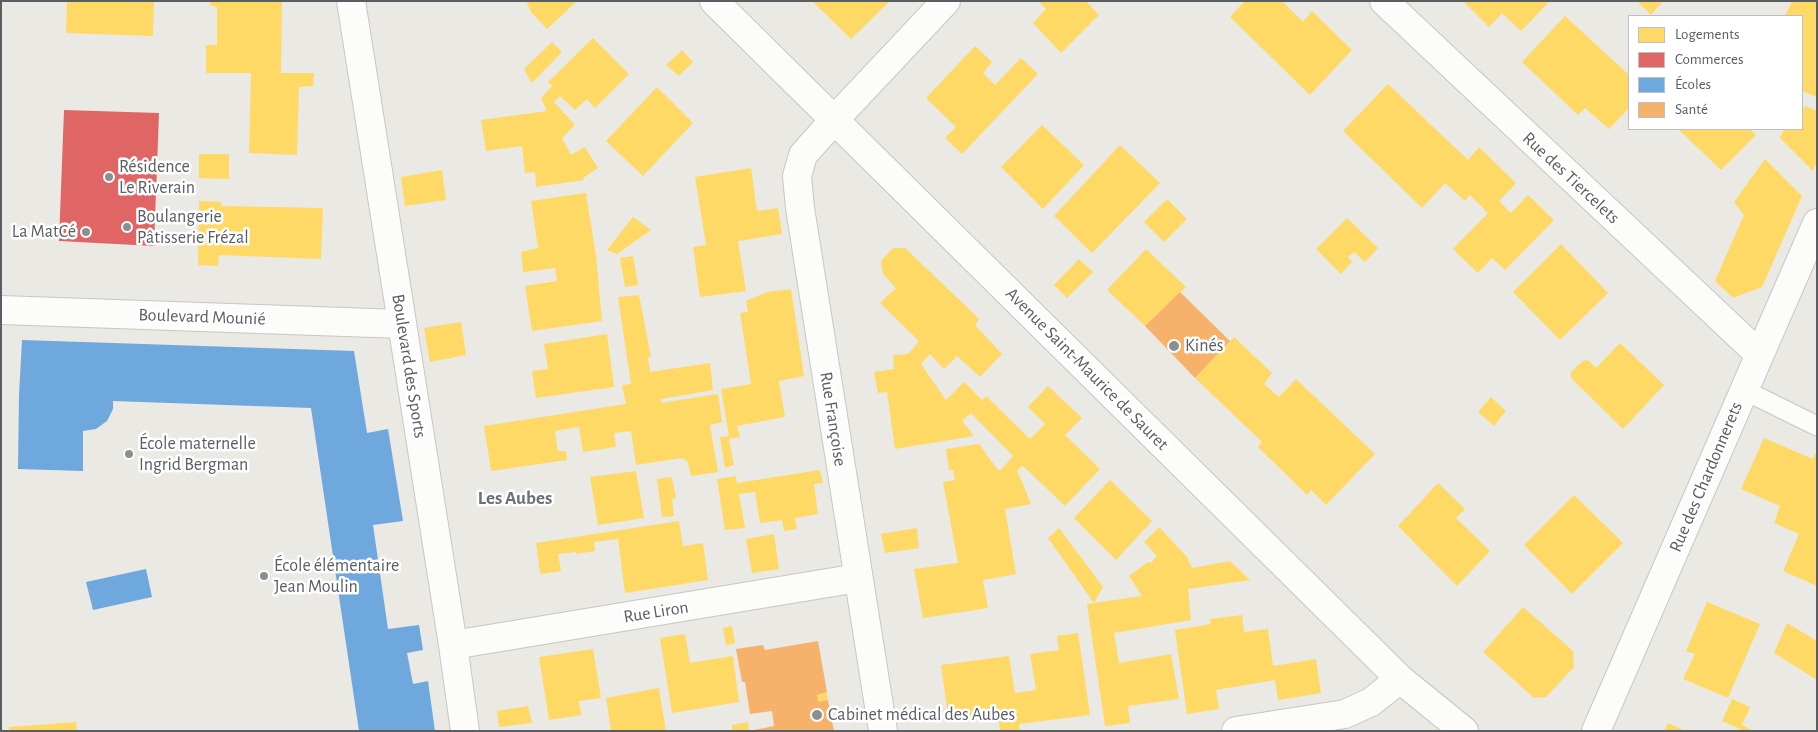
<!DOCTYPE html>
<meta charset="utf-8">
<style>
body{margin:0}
#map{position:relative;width:1818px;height:732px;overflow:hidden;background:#eae9e4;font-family:"Alegreya Sans",sans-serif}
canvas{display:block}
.frame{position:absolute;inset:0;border:2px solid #595e63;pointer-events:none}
.legend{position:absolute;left:1628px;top:15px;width:175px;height:115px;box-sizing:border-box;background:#fff;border:1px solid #bdbfc1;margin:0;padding:6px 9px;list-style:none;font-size:15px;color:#595e63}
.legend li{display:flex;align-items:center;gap:10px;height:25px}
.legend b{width:25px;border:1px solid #bdbfc1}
</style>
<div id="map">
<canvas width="1818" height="732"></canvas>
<div class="frame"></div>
<ul class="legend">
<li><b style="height:14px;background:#ffd966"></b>Logements</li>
<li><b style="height:14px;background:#e06666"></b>Commerces</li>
<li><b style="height:14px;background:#6fa8dc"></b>Écoles</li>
<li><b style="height:14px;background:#f6b26b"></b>Santé</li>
</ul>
</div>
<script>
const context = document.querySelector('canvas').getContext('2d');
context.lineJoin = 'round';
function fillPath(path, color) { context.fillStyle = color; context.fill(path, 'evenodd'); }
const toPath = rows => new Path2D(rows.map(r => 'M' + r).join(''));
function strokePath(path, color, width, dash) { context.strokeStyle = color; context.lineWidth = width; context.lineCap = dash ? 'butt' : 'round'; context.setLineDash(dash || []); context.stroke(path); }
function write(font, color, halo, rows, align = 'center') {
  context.font = font + ' "Alegreya Sans",sans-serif'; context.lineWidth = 5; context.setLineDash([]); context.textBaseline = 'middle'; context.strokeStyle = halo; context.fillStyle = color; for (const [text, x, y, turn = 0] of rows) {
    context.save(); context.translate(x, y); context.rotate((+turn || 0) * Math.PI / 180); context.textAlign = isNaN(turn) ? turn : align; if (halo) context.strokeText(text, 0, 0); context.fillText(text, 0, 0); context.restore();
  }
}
const homes = toPath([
 [67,1,154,1,153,36,66,33],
 [210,1,282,1,281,73,314,73,313,86,299,87,297,155,249,153,251,73,206,73,206,45,217,45,217,7,210,5],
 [526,1,577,1,547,29,531,12],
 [814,1,890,1,851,39,813,2],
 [1038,1,1086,1,1099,15,1061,53,1033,23,1046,9],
 [1245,1,1282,1,1303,22,1312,11,1352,50,1310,95,1230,17],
 [1463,1,1550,1,1521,31,1502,13,1489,27],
 [1637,1,1663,1,1651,15],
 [1792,1,1817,1,1817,97,1802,91,1802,16,1785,16],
 [1565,16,1629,75,1629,108,1609,129,1585,108,1578,115,1522,62],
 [593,38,629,74,595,108,587,99,575,110,560,96,554,102,575,125,562,138,571,155,585,147,598,168,583,178,584,180,536,187,535,172,525,173,522,146,486,151,481,120,547,111,541,98,552,86,548,82],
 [552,42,562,52,532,83,524,69],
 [975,46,992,62,983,73,995,85,1021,58,1038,74,962,154,945,138,956,127,926,98],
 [682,50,693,62,679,76,666,65],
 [1388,84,1468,160,1479,147,1516,183,1499,201,1511,213,1528,195,1554,220,1505,270,1492,258,1478,273,1453,249,1488,213,1470,195,1465,201,1445,183,1422,208,1343,131],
 [657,87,693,123,643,176,606,141],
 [1805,106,1817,111,1817,161,1813,171,1780,138,1784,129,1802,129,1802,113],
 [1042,125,1084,165,1043,209,1001,167],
 [1680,129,1750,129,1756,135,1721,170,1679,130],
 [1120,145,1160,183,1092,253,1054,216],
 [199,154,229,154,229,179,199,178],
 [1765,159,1802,196,1762,287,1733,298,1715,281,1744,215,1734,202],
 [751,168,757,211,778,208,782,234,738,241,746,291,700,297,693,247,706,245,695,177],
 [442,170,446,200,405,206,401,177],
 [586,193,596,256,602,321,532,331,525,286,557,281,555,268,523,272,521,252,538,248,531,201],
 [1167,199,1187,219,1164,242,1144,222],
 [199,201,221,202,221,206,323,208,321,259,219,255,218,266,198,265],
 [633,217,651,230,617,254,607,250],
 [1347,218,1378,248,1365,262,1354,252,1348,257,1352,262,1341,274,1316,249],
 [1561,244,1608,293,1560,340,1513,292],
 [893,248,905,248,971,311,979,319,975,325,1002,354,980,377,957,356,944,369,930,354,921,364,946,400,964,382,982,400,986,396,1030,439,1045,424,1028,407,1048,386,1082,418,1065,435,1100,469,1065,506,1023,466,1017,470,1031,504,1005,509,1016,574,983,580,988,608,923,618,914,569,958,563,943,482,955,480,953,470,949,470,946,449,979,444,998,470,1001,470,1013,456,971,413,962,421,974,436,895,449,887,392,878,393,874,372,894,369,893,355,908,354,919,341,880,303,896,288,883,274,881,261],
 [1146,249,1186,287,1145,326,1107,290],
 [633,256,638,285,625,287,620,258],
 [1079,259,1093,272,1067,298,1054,285],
 [791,289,804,376,779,381,785,417,737,426,740,437,729,439,734,465,725,468,720,437,729,436,721,389,751,384,740,313,748,312,746,301,767,292],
 [639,295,651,357,648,357,650,372,710,363,713,390,661,399,661,403,718,394,722,422,710,425,718,472,691,476,688,462,682,458,636,465,631,431,614,433,616,447,583,452,579,427,555,431,558,451,566,451,567,460,491,471,484,426,626,404,622,385,631,384,618,297],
 [461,322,466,355,430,362,424,328],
 [607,334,614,387,536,398,532,371,548,369,544,344],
 [1234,337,1272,373,1264,384,1279,397,1296,379,1375,454,1326,505,1311,490,1307,495,1258,447,1262,442,1195,378],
 [1620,343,1664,385,1623,429,1571,378,1571,372,1584,360,1589,361,1596,368],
 [1491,397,1506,411,1494,426,1478,412],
 [1764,438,1813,459,1815,454,1817,455,1817,586,1783,571,1799,534,1774,523,1780,506,1741,489],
 [820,470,823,483,814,484,818,514,795,518,797,529,784,531,782,520,760,523,755,492,739,494,745,528,725,530,717,479,736,476,737,483],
 [636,471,644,518,598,525,590,477],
 [672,477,676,498,672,499,674,516,662,517,657,479],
 [1110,480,1152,521,1116,560,1074,518],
 [1438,483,1465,509,1456,518,1490,551,1457,586,1398,526],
 [1574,495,1623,543,1572,594,1524,545],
 [679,521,683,546,703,543,708,580,625,593,618,539,594,542,595,551,576,554,576,552,558,554,561,571,542,574,540,573,536,543],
 [1159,527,1187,557,1192,568,1230,561,1250,580,1188,589,1191,620,1114,633,1119,663,1171,654,1179,699,1128,706,1130,723,1105,726,1087,604,1142,596,1129,576,1148,562,1151,563,1157,556,1144,542],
 [917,528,919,548,885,553,881,534],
 [1059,528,1103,587,1094,603,1048,538],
 [774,534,779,569,752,573,746,539],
 [1707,602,1760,624,1728,698,1683,679,1695,654,1686,651],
 [1523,607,1573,651,1574,667,1546,697,1534,698,1483,652],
 [1242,615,1244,632,1268,629,1273,666,1316,659,1321,693,1278,700,1275,680,1216,690,1219,709,1187,714,1175,630,1211,624,1210,619],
 [1787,623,1817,641,1817,680,1774,653],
 [732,626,735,643,726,645,723,628],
 [1078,633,1090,715,1019,724,1020,731,1000,731,998,715,949,722,941,665,1009,656,1015,693,1036,690,1030,654,1059,650,1057,636],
 [685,634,690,663,733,656,739,702,672,713,660,638],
 [593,649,601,698,579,701,581,715,549,720,539,657],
 [659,688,666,731,611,731,606,698],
 [827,692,828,700,818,702,817,695],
 [1732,699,1750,707,1742,725,1754,731,1739,731,1740,729,1722,721],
 [528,706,532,723,499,727,497,711],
 [76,722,77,731,9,731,9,727],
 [748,722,749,731,732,731,732,725],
 [1668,723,1685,731,1664,731]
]);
const shops = toPath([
 [64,110,159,113,154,246,59,241]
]);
const schools = toPath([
 [22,340,354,351,367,433,388,429,403,521,373,525,388,629,419,625,423,650,407,653,413,684,428,681,435,731,359,731,311,408,113,401,113,409,107,421,96,429,83,431,83,471,18,469,19,395],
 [146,569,152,597,93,610,86,582]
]);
const health = toPath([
 [1180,292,1230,341,1195,378,1145,326],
 [818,641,827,692,817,695,818,702,828,700,834,731,749,731,774,726,772,711,750,714,745,682,742,682,736,649,763,645,765,650]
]);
const service = toPath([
 [1744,390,1817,426]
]);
const minor = toPath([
 [351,1,453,645,465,731],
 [714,1,1400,679,1464,731],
 [1384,1,1759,354],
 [1,310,402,324],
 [453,645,858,578],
 [883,731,800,208,797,176,803,155,835,119,946,1],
 [1236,731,1345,714,1371,702,1400,679],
 [1596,731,1817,223]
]);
const markers = [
 [109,177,5,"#8c8f90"],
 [127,227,5,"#8c8f90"],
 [86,232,5,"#8c8f90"],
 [1174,346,6,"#8c8f90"],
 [129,454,5,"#8c8f90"],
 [264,576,5,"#8c8f90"],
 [817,715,6,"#8c8f90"]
];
const poiNames = [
 ["Résidence",119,167],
 ["Le Riverain",119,188],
 ["Boulangerie",137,217],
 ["Pâtisserie Frézal",137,238],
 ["La MatCé",76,232,"right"],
 ["Kinés",1185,346],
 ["École maternelle",139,444],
 ["Ingrid Bergman",139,465],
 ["École élémentaire",274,566],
 ["Jean Moulin",274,587],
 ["Cabinet médical des Aubes",828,715]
];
const streetNames = [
 ["Rue des Tiercelets",1571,178,43],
 ["Boulevard Mounié",202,317,2],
 ["Boulevard des Sports",409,366,81],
 ["Avenue Saint-Maurice de Sauret",1087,369,45],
 ["Rue Françoise",833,419,81],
 ["Rue des Chardonnerets",1706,477,-67],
 ["Rue Liron",656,612,-9]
];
const neighbourhoodNames = [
 ["Les Aubes",515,498]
];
fillPath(homes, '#ffd966');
fillPath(shops, '#e06666');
fillPath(schools, '#6fa8dc');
fillPath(health, '#f6b26b');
strokePath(service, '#c6c6c5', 21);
strokePath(minor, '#c6c6c5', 30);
strokePath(service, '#fcfcfb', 19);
strokePath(minor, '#fcfcfb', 28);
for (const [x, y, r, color] of markers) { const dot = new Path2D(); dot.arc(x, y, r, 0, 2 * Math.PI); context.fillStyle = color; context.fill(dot); strokePath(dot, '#fff', 2); }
write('18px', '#595e63', '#fff', poiNames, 'left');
write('18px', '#595e63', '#fff', streetNames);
write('bold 19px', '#6a7075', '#fff', neighbourhoodNames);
</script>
